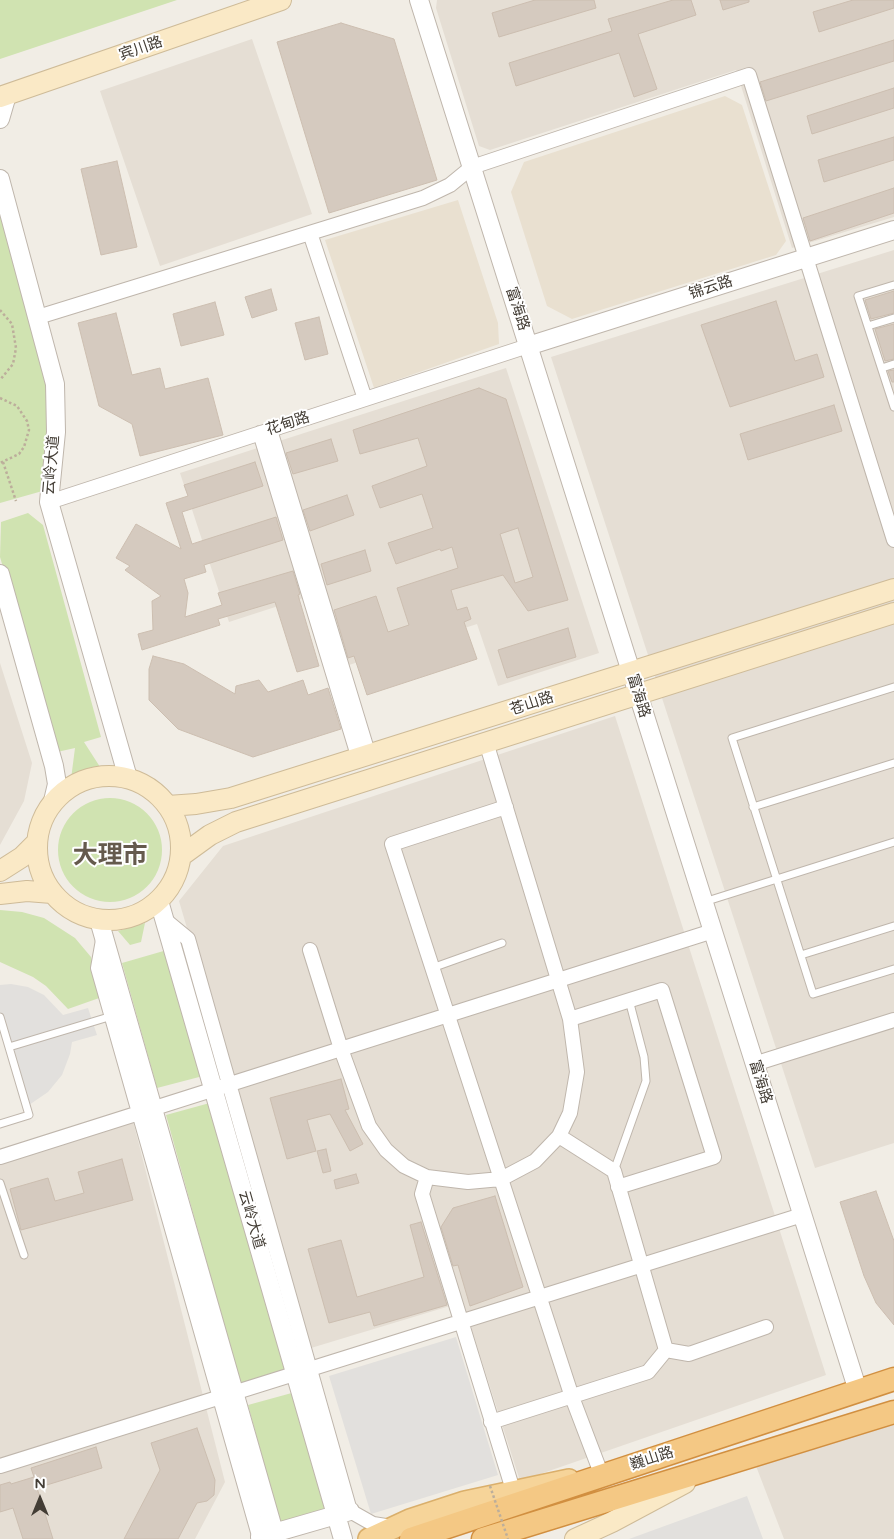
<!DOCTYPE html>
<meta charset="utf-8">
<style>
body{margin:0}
#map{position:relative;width:894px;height:1539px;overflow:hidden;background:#f1ede5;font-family:"Varela Round",sans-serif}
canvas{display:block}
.north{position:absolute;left:15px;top:1474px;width:50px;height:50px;-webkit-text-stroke:4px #fff;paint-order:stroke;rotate:0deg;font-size:14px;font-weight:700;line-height:20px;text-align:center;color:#433d35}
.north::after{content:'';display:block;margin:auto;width:18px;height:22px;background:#433d35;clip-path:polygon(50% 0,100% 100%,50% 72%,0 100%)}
</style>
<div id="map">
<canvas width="894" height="1539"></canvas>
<div class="north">N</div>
</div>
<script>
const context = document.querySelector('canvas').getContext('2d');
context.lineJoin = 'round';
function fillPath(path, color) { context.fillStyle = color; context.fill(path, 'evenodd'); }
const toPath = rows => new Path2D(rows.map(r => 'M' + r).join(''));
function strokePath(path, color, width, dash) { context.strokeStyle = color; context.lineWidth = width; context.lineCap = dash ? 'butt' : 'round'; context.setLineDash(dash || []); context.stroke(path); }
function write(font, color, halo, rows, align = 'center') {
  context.font = font + ' "Varela Round","Noto Sans SC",sans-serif'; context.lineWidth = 4; context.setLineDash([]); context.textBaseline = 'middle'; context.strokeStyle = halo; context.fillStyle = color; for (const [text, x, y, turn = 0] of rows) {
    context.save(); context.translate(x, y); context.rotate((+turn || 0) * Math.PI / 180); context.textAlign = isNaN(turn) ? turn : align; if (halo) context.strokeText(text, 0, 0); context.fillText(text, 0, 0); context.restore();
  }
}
const residential = toPath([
 [437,0,894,0,894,217,792,248,736,70,490,150,479,146,436,8],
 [252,39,312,214,160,266,100,91],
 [894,250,894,1143,815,1168,551,357],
 [506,368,599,653,498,686,477,624,327,672,303,598,229,622,180,473],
 [0,663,32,763,24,801,0,845],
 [615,716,826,1375,520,1481,463,1302,311,1348,179,901,223,846],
 [133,1121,225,1482,195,1539,0,1539,0,1162],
 [894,1423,894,1539,784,1539,756,1466]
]);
const education = toPath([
 [725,96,742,105,786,241,776,255,572,319,547,306,511,192,524,162],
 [458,200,498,323,499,344,374,388,325,240]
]);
const green = toPath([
 [0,0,177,0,0,59],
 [0,215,46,375,48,398,46,490,0,503],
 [28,513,43,525,101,737,84,742,102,770,71,779,75,748,57,752,0,557,1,522],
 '58 850a52 52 0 1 1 104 0a52 52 0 1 1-104 0Z',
 [0,910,22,912,44,918,75,938,91,957,102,997,68,1009,46,986,33,977,0,962],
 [145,923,141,942,130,945,118,931],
 [167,950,203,1076,157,1088,122,963],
 [217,1101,291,1369,240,1383,166,1115],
 [299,1391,332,1511,281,1525,248,1405]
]);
const parking = toPath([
 [11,984,28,987,44,995,63,1015,88,1008,97,1035,72,1042,70,1054,62,1075,48,1092,29,1105,0,1012,0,985],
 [456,1337,498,1475,371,1514,329,1376],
 [747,1496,763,1539,629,1539]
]);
const building = toPath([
 [535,0,594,0,596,8,499,37,492,13,535,0],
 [673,0,691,0,696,15,638,34,657,89,634,97,619,53,516,86,509,63,612,31,608,19,673,0],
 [720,0,749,0,749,2,723,10,720,0],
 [853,0,894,0,894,8,819,32,813,12,853,0],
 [341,23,394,39,437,180,329,213,277,42,341,23],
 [894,40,894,61,766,101,760,82,894,40],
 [894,88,894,108,812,134,807,116,894,88],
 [894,137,894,160,824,182,818,160,894,137],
 [117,161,137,247,101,255,81,169,117,161],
 [894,188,894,213,810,241,803,218,894,188],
 [271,289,277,310,252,318,245,297,271,289],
 [894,291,894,313,871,319,865,300,894,291],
 [776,301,795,361,817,354,824,377,730,407,701,325,776,301],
 [215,302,224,335,181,346,173,314,215,302],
 [116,313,132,375,160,368,165,389,208,378,223,435,140,456,132,424,99,406,78,323,116,313],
 [319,317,328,354,305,360,295,323,319,317],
 [894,324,894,359,885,361,875,329,894,324],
 [894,370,894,382,892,382,888,371,894,370],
 [479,388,506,399,568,600,528,611,503,575,451,590,457,610,467,607,471,619,464,622,477,659,367,695,354,656,348,658,334,610,376,596,388,632,409,625,397,588,458,568,452,547,441,551,440,549,396,564,388,543,433,528,422,494,380,508,372,486,427,466,418,438,360,454,353,430,479,388],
 [518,528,533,577,515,583,500,534,518,528],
 [834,405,842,431,748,460,740,434,834,405],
 [331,439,338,461,293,474,286,453,331,439],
 [255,462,263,486,182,512,192,544,276,517,283,540,204,565,206,572,184,579,188,593,185,617,222,605,218,593,293,571,300,594,298,595,319,666,297,672,275,602,218,619,220,625,142,650,138,634,153,630,152,601,161,596,125,570,130,566,116,558,136,524,181,549,166,503,188,496,184,485,255,462],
 [347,495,354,515,310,531,303,510,347,495],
 [365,550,371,571,327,585,321,564,365,550],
 [568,628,576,657,507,678,498,650,568,628],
 [153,656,184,664,235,694,236,686,259,680,268,692,303,680,308,695,328,688,341,729,253,757,178,729,149,700,149,669,153,656],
 [341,1079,349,1109,345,1110,363,1144,350,1151,330,1114,307,1120,316,1151,287,1159,270,1098,341,1079],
 [326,1149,331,1171,323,1173,317,1151,326,1149],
 [122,1159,133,1200,21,1230,10,1189,48,1178,55,1201,84,1193,78,1172,122,1159],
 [356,1174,359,1183,336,1189,334,1180,356,1174],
 [876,1191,894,1241,894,1325,876,1303,864,1276,840,1202,876,1191],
 [495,1196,523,1287,470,1306,458,1265,453,1266,441,1227,453,1208,495,1196],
 [421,1222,447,1305,374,1326,370,1312,329,1323,308,1249,341,1240,357,1297,424,1277,410,1225,421,1222],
 [197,1428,215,1480,214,1495,207,1501,197,1503,178,1539,124,1539,160,1470,151,1443,197,1428],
 [96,1447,102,1468,37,1488,53,1539,23,1539,13,1508,0,1512,0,1485,10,1482,11,1484,34,1477,31,1468,96,1447]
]);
const path = toPath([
 [0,310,12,324,16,348,13,364,0,380],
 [0,398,17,406,27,421,29,430,24,447,19,454,0,463],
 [3,462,16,501]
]);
const service = toPath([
 [894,285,858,296,894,407],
 [868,326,894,318],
 [882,368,894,364],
 [894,687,732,738,813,994,894,969],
 [753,807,894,763],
 [704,902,894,842],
 [801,955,894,926],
 [432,968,502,943],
 [0,1017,29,1115,0,1124],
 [9,1047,112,1016],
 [614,1171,646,1081,644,1057,629,1000],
 [0,1183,24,1255]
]);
const minor = toPath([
 [310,233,365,399],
 [38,317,423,198,450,185,472,167,749,75,894,540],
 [270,430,369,756],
 [260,433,359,759],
 [49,502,528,346],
 [506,807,392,844,572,1397,602,1476],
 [165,920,188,939,350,1511,373,1524,392,1527],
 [103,940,98,968,260,1539],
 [310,950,341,1049,369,1126,386,1150,404,1166,427,1177,468,1182,501,1179,535,1161,559,1136,570,1113,577,1072,570,1019,486,742],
 [570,1019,662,990,714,1157,618,1187],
 [754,1064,894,1020],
 [559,1136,614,1171,666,1350],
 [0,1157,713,931],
 [427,1177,422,1194,513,1490],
 [666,1350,689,1354,766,1327],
 [491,1422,648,1372,666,1350],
 [0,1466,802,1215]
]);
const tertiary = toPath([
 [419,0,858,1391],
 [0,119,7,95],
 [0,179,55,384,56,432,49,502,128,778],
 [528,346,894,230],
 [0,574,54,766,57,784,53,801],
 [159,901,343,1539],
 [99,920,276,1539],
 [260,1537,350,1511]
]);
const secondary = toPath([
 [0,97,281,0],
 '37 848a72 72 0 1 1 144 0a72 72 0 1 1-144 0Z',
 [168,806,196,804,231,798,894,589],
 [181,856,210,835,236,822,894,613],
 [0,871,22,857,36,843],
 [0,894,27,891,52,893],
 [575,1539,612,1522,685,1483]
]);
const primary = toPath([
 [369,1539,410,1520,465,1502,569,1480]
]);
const trunk = toPath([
 [411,1539,894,1379],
 [483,1539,894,1412]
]);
const pathBridge = toPath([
 [490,1486,508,1539]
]);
const streetNames = [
 ["宾川路",141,49,-19],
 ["锦云路",711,288,-18],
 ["富海路",517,309,72],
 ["花甸路",288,424,-18],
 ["云岭大道",52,465,-85],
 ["富海路",638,696,73],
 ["苍山路",532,704,-18],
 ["富海路",760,1082,73],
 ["云岭大道",251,1220,74],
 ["巍山路",652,1459,-18]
];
const townNames = [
 ["大理市",110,856]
];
fillPath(residential, '#e5ded4');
fillPath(education, '#e9e0d0');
fillPath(green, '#d0e3b1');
fillPath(parking, '#e2e0dd');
fillPath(building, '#d5cabf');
strokePath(building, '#ccbeb0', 1);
strokePath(service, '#bfb6ac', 9);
strokePath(minor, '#bfb6ac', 16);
strokePath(tertiary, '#bfb6ac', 20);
strokePath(secondary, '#cebb98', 22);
strokePath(primary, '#daaf6b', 24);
strokePath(trunk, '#d18f40', 25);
strokePath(path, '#bcae9b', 2.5, [2.5, 2.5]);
strokePath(service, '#fff', 7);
strokePath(minor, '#fff', 14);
strokePath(tertiary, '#fff', 18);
strokePath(secondary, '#fae9c6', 20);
strokePath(primary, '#f6d499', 21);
strokePath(trunk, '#f4c884', 22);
strokePath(pathBridge, '#bcae9b', 2.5, [2.5, 2.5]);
write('15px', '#433d35', '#fff', streetNames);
write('bold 25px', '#655a4d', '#fff', townNames);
</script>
